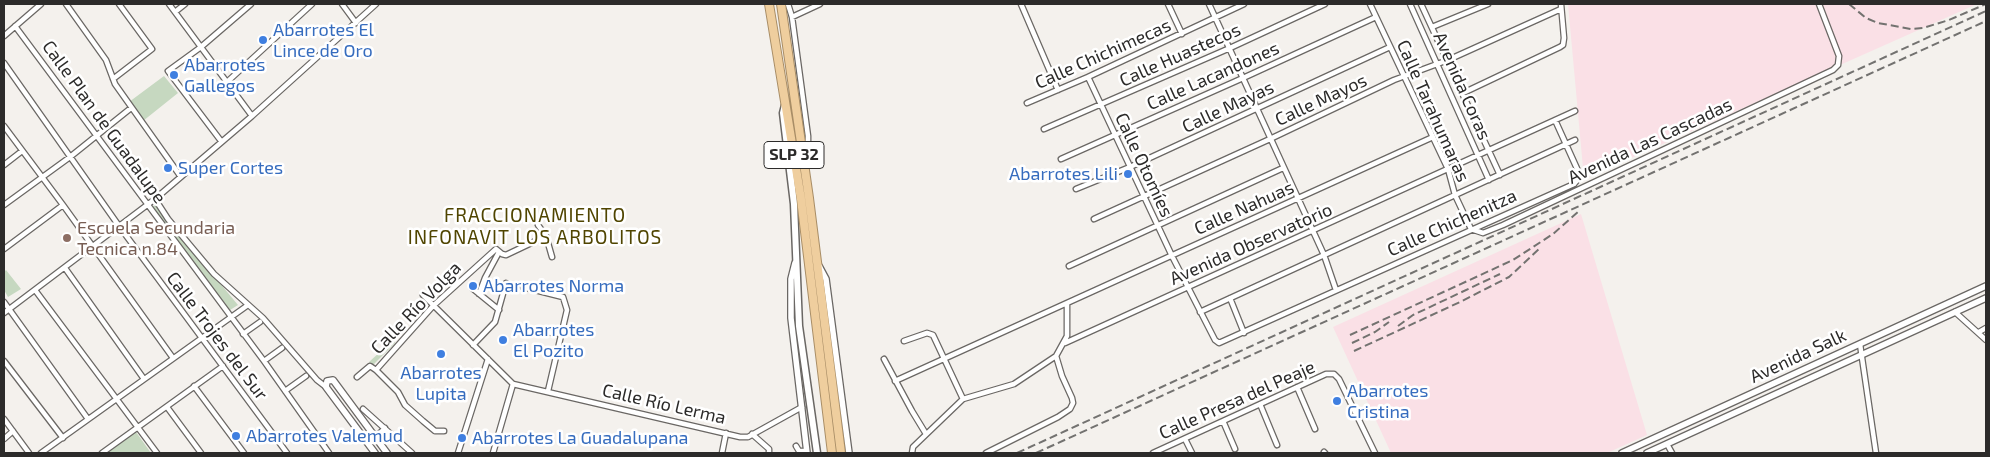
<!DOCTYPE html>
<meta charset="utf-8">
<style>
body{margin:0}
#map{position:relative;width:1990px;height:457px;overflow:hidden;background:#f4f1ed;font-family:"Exo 2",sans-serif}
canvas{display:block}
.frame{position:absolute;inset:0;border:5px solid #2c2b2a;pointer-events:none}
</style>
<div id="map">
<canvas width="1990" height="457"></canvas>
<div class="frame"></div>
</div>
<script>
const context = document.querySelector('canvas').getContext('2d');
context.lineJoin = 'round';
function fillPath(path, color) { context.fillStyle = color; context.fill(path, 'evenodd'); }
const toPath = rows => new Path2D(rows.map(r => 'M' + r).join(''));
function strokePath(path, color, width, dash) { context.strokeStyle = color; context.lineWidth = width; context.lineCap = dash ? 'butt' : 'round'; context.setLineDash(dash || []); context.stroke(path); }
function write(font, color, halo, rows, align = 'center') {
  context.font = font + ' "Exo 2",sans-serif'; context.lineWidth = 5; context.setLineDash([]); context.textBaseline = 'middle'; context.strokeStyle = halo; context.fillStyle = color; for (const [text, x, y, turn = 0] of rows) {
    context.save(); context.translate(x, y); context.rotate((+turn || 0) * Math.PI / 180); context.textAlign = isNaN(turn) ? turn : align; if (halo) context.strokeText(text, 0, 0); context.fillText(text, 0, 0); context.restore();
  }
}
const industrial = toPath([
 [1568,4,1977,4,1584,179],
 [1581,214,1647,435,1607,453,1391,453,1333,327]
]);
const green = toPath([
 [164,76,178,93,143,121,129,102],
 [155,205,238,305,230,310,152,207],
 [6,270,21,289,8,297,4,290,4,272],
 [393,340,395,343,372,366,369,362],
 [136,432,151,453,106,453]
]);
const minor = toPath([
 [66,4,106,60,115,84,181,177],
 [169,4,252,116],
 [342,4,356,23],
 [788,4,792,17,808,136,808,141,803,151],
 [1021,4,1058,90],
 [1168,4,1182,34],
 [1209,4,1324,255,1336,290],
 [1370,4,1448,169,1455,195,1471,229],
 [1410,4,1489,180],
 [1421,4,1500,175],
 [175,12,185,4],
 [792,17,820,4],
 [15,26,264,361,329,453],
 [1432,27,1488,4],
 [4,36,41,4],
 [4,63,119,226,287,453],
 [1088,77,1172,256,1215,340,1219,343,1574,184,1578,179,1579,173,1555,120],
 [113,79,152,49,119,4],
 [227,82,312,4],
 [1463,93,1560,47,1563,45,1564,38,1561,4],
 [1027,103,1088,77,1244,4],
 [4,126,63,205,173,358],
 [1044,129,1230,48,1325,4],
 [221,141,168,71,201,47,251,4],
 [1061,159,1243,78,1376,17],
 [4,165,22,151],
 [1076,189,1130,167,1390,47],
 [155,199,168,219,214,274,263,318,317,380,326,387],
 [4,205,70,157,131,108],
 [1094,219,1270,139,1394,80,1448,60,1561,9],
 [538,225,546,236,552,257],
 [1471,229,1483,233,1503,225,1833,70,1838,65,1839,56,1819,4],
 [4,249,63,205],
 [1069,266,1283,168],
 [65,268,144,379],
 [523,287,563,297,567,310,548,391],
 [472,288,499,310],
 [35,290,157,453],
 [479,294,485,278,499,252],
 [423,295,513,384],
 [1230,298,1244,333],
 [4,302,88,419],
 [1200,312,1575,140],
 [1955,312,1986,340],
 [4,313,155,199,252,116,376,4],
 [545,332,562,334],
 [1979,332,1986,328],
 [243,334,260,322],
 [904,341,927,333,933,335,963,399],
 [1065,343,1575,111],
 [1860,344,1876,453],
 [473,345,495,322,506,283],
 [884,359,912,411,926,434],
 [4,361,63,438],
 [264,361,282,348],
 [376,370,433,306,496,249,502,254,506,255,546,236],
 [357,377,370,366,376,370,398,392,405,405,423,421,435,431,444,431],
 [895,381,1433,137],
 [513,384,740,437,748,437,802,407],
 [194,386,244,453],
 [1297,387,1315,429],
 [285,391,306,376],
 [1260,404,1277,445],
 [167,407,201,453],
 [363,409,412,453],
 [4,419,29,453],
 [1223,421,1235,449],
 [752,434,769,449,769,453],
 [375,438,385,428],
 [4,439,13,431],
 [1185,439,1192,453],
 [1667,444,1672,453],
 [796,446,799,451,806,451],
 [1324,452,1325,453],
 [41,453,248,305],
 [102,453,223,366],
 [458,453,488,359],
 [493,453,513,384],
 [722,453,726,433],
 [912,453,913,447,963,399,1014,384,1056,356,1067,336,1067,304],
 [986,453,1058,417,1070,409,1073,403,1072,398,1062,376,1056,356],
 [1153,453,1326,374,1334,374,1339,379,1375,453]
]);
const tertiary = toPath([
 [795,263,791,279,791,318,807,453],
 [819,266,826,279,849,453],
 [375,453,326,387,327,381,333,380,387,453],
 [1622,453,1986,286],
 [1647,453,1986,298]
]);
const secondary = toPath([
 [785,105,783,113,794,204,799,326,817,453]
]);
const trunk = toPath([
 [769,4,801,199,832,453],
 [781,4,809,198,841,453]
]);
const rail = toPath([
 [1849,4,1866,18,1878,23,1911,29,1923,28,1949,20,1986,4],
 [1398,326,1413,315,1500,274],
 [1350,335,1513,260,1553,234,1579,211],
 [1352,343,1375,332,1389,322],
 [1354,351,1460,302,1509,277,1539,249],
 [1017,453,1986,11],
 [1036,453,1986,21]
]);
const markers = [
 [263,40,5,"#3f7fe0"],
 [174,75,5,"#3f7fe0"],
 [168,168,5,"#3f7fe0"],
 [1128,174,5,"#3f7fe0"],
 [67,238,5,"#8d6e63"],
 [473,286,5,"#3f7fe0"],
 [503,340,5,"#3f7fe0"],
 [441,354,5,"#3f7fe0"],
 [1337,401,5,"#3f7fe0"],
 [236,436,5,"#3f7fe0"],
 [462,438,5,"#3f7fe0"]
];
const shields = [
 [794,155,60]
];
const shieldNames = [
 ["SLP 32",794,155]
];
const shopNames = [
 ["Abarrotes El",273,30],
 ["Lince de Oro",273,51],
 ["Abarrotes",184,65],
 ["Gallegos",184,86],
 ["Super Cortes",178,168],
 ["Abarrotes Lili",1118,174,"right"],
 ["Abarrotes Norma",483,286],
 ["Abarrotes",513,330],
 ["El Pozito",513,351],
 ["Abarrotes",441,373,"center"],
 ["Lupita",441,394,"center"],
 ["Abarrotes",1347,391],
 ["Cristina",1347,412],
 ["Abarrotes Valemud",246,436],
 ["Abarrotes La Guadalupana",472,438]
];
const streetNames = [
 ["Calle Chichimecas",1103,54,-24],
 ["Calle Huastecos",1180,55,-24],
 ["Calle Lacandones",1213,76,-24],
 ["Avenida Coras",1462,86,66],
 ["Calle Mayos",1321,100,-25],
 ["Calle Mayas",1228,107,-25],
 ["Calle Tarahumaras",1433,111,66],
 ["Calle Plan de Guadalupe",104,122,54],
 ["Avenida Las Cascadas",1650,141,-25],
 ["Calle Otomíes",1144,165,65],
 ["Calle Nahuas",1244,208,-24],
 ["Calle Chichenitza",1452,223,-24],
 ["Avenida Observatorio",1251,244,-24],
 ["Calle Río Volga",416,308,-46],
 ["Calle Trojes del Sur",217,336,53],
 ["Avenida Salk",1798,356,-25],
 ["Calle Presa del Peaje",1237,400,-24],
 ["Calle Río Lerma",664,404,13]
];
const educationNames = [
 ["Escuela Secundaria",77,228],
 ["Tecnica n.84",77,249]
];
const neighbourhoodNames = [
 ["FRACCIONAMIENTO",535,216],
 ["INFONAVIT LOS ARBOLITOS",535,238]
];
fillPath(industrial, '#fae0e6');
fillPath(green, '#c6d8c0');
strokePath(minor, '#6a6764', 7);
strokePath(tertiary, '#6a6764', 8);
strokePath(secondary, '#6a6764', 9);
strokePath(trunk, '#a88d66', 10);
strokePath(minor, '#fff', 4.5);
strokePath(tertiary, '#fff', 5.5);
strokePath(secondary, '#fff', 6);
strokePath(trunk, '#efce9e', 8);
strokePath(rail, '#737270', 2, [8, 4]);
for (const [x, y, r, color] of markers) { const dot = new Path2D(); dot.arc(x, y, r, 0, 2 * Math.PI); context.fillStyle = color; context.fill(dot); strokePath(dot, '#fff', 2); }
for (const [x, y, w] of shields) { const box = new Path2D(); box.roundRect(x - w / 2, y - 13.5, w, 27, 4); context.fillStyle = '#fff'; context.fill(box); strokePath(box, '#2c2b2a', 1); }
write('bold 16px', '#2c2b2a', null, shieldNames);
write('18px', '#366cbe', '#fff', shopNames, 'left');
write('18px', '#2c2b2a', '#fff', streetNames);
write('18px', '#785e54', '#fff', educationNames, 'left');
context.letterSpacing = '1px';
write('19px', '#504501', '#fff', neighbourhoodNames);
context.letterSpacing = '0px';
</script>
